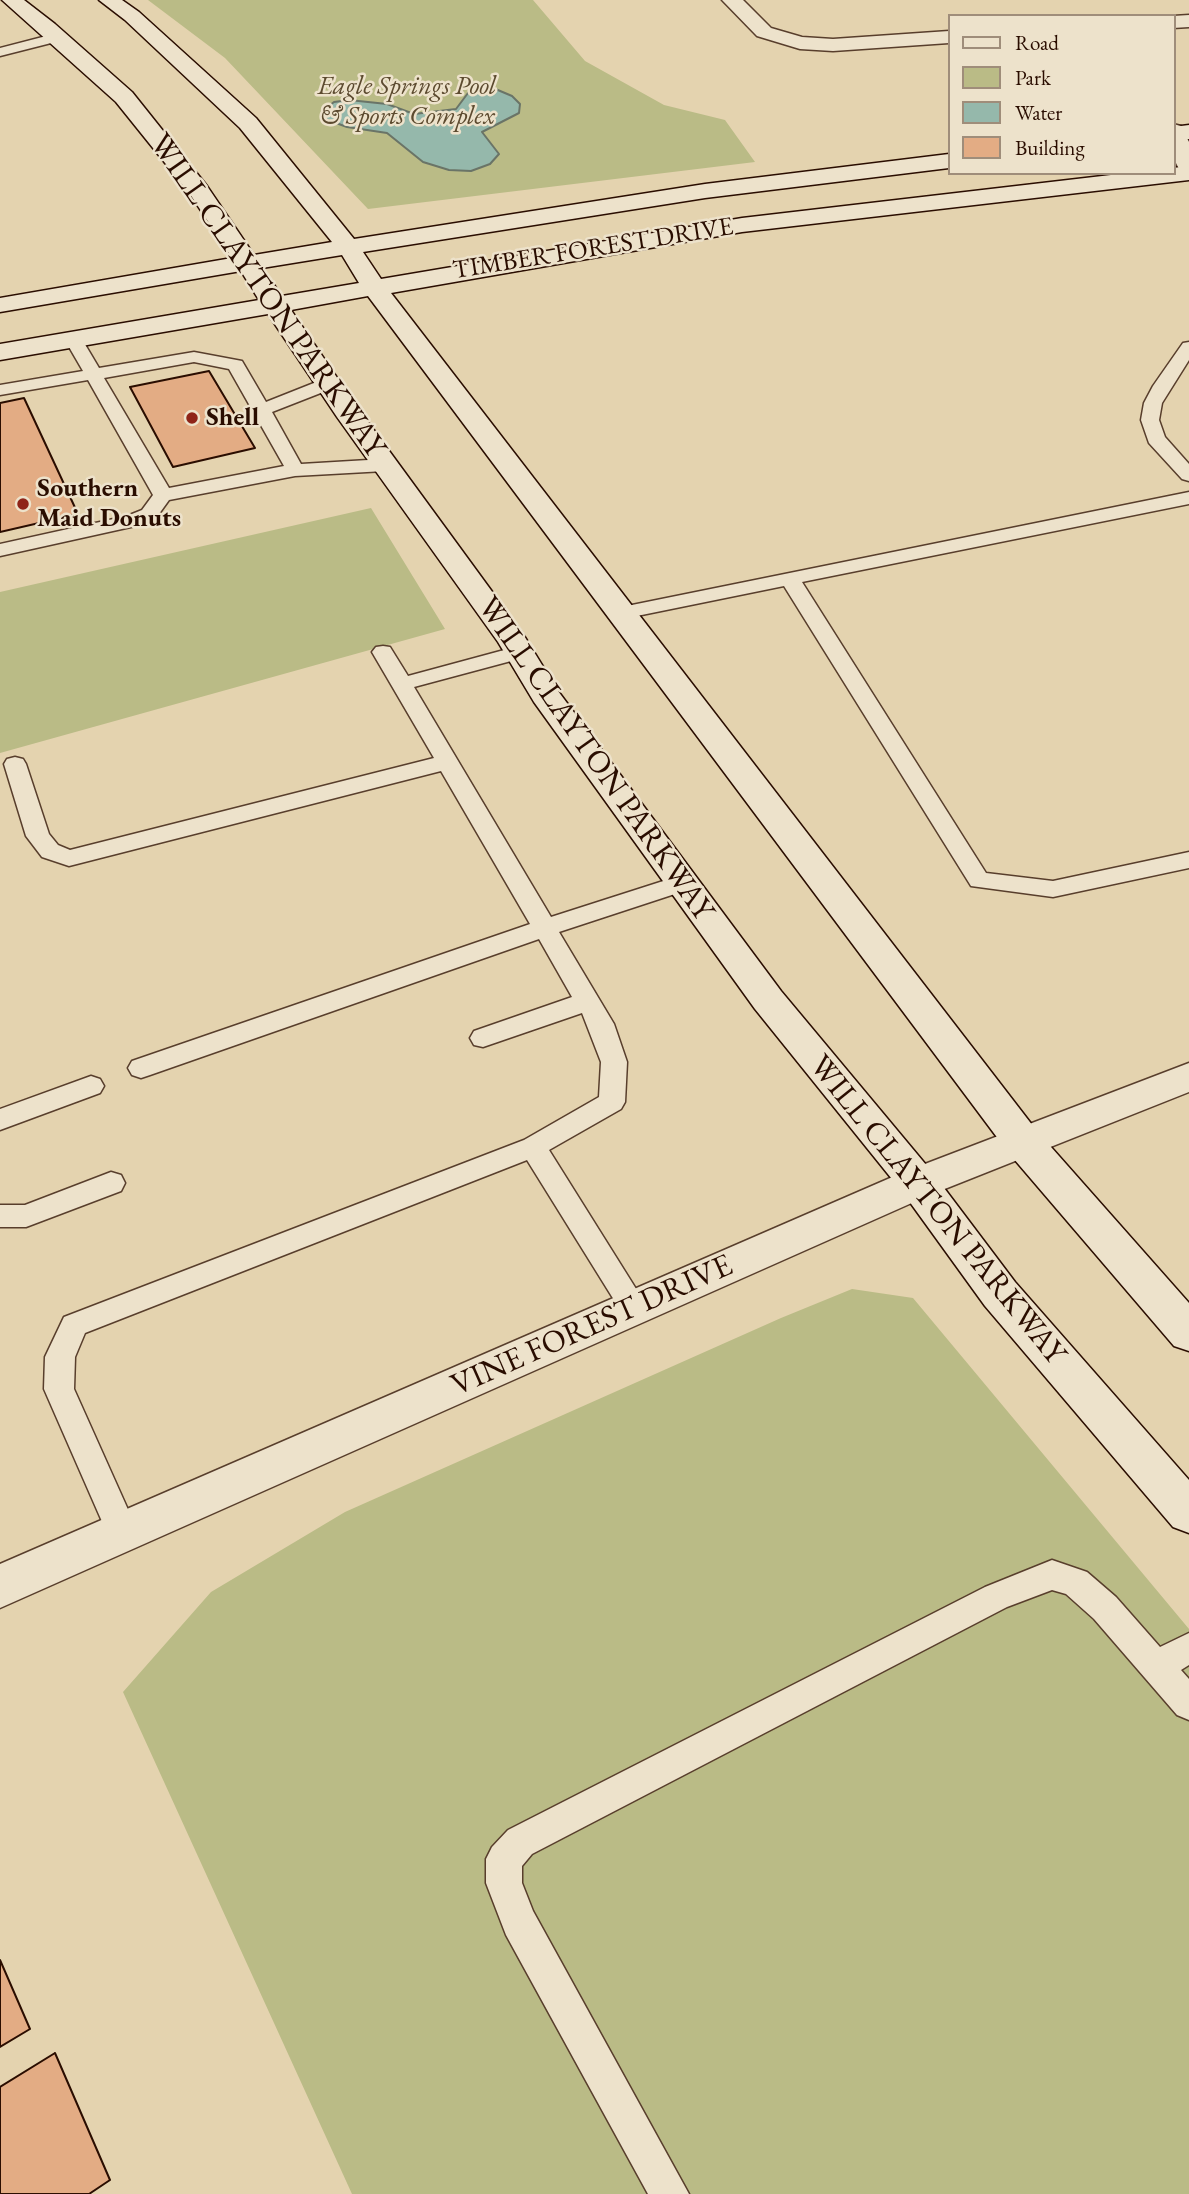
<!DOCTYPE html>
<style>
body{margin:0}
#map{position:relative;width:1189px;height:2194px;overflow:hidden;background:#e4d3af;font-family:"EB Garamond",serif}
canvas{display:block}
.legend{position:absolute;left:948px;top:14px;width:228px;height:161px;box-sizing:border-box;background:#ede2cb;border:2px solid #9f8d7a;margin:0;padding:9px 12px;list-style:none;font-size:21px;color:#2a0d00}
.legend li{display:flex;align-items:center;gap:14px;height:35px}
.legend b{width:35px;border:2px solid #9f8d7a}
</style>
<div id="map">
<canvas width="1189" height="2194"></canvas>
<ul class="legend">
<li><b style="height:9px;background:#ede2cb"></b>Road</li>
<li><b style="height:19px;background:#babb86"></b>Park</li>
<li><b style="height:19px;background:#95b8ab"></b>Water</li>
<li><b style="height:19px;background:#e3ac84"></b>Building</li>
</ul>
</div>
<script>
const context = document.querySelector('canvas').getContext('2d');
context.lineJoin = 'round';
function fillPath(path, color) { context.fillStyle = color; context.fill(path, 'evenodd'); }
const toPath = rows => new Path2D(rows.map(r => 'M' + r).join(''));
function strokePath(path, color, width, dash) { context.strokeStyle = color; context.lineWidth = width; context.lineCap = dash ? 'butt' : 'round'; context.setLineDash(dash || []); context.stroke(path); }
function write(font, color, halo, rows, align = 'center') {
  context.font = font + ' "EB Garamond",serif'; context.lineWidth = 5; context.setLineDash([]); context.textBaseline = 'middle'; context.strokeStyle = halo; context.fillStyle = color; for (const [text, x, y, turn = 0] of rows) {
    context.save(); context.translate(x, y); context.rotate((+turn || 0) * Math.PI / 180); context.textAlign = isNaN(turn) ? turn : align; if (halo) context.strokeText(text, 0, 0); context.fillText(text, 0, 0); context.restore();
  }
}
const green = toPath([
 [148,0,533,0,585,61,664,105,725,120,755,162,368,209,225,58],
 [371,508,445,629,0,753,0,592],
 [852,1289,913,1298,1189,1629,1189,2194,352,2194,123,1692,211,1592,345,1512,781,1318]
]);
const water = toPath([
 [486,85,512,96,520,104,519,113,482,132,499,154,490,164,471,171,449,170,423,162,387,133,347,127,325,119,324,110,334,102,349,100,387,104,414,114,456,109,471,89,486,85]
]);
const building = toPath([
 [209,371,255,448,173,467,130,387,209,371],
 [24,398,78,514,0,532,0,403,24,398],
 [0,1960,30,2029,0,2047,0,1960],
 [55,2053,110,2180,89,2194,0,2194,0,2087,55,2053]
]);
const lane = toPath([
 [58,33,63,34,63,40,0,56,0,48,58,33],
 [74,335,80,336,99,368,194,352,242,361,266,402,324,379,336,379,339,383,336,387,272,412,301,464,385,459,394,465,385,471,295,476,169,500,156,518,140,525,0,556,0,544,127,516,142,510,153,495,88,380,0,395,0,385,83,371,65,340,74,335],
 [194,362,229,369,284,466,169,488,104,378,194,362],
 [1189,342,1189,360,1162,403,1159,420,1165,437,1189,464,1189,481,1182,479,1149,443,1141,420,1144,403,1153,386,1183,343,1189,342],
 [1189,492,1189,504,802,582,986,873,1053,881,1189,852,1189,868,1053,897,971,886,784,586,622,619,615,617,612,613,615,609,622,607,1189,492],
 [383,646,390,647,408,676,519,646,526,647,530,652,526,657,414,687,551,917,682,875,690,877,694,883,690,889,559,932,614,1024,627,1062,625,1102,621,1109,549,1150,648,1308,644,1316,634,1320,624,1316,527,1160,85,1333,75,1357,74,1389,138,1532,133,1542,122,1546,111,1542,44,1389,45,1357,64,1317,524,1140,599,1097,601,1062,582,1013,483,1047,474,1045,470,1038,474,1031,572,997,539,939,150,1075,141,1078,132,1075,128,1068,132,1061,530,924,441,771,69,866,42,857,26,836,4,764,7,759,15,757,23,759,26,764,49,834,58,845,70,850,434,758,372,652,376,647,383,646],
 [91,1076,100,1079,104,1086,100,1093,0,1130,0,1109,91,1076],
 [111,1172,121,1175,125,1183,121,1191,26,1227,0,1227,0,1205,25,1205,111,1172],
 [1052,1560,1087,1572,1116,1597,1160,1647,1189,1633,1189,1665,1181,1670,1189,1679,1189,1720,1177,1715,1094,1619,1066,1594,1052,1590,1007,1607,532,1854,522,1866,522,1883,533,1911,689,2194,648,2194,506,1935,486,1883,486,1859,492,1847,508,1830,985,1587,1052,1560]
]);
const street = toPath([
 [722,0,743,0,771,28,802,37,833,39,949,31,949,43,833,51,800,49,757,36,722,0],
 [1189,15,1189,27,1173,28,1173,16,1189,15],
 [1173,124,1181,126,1189,142,1189,175,1181,173,1173,157,1173,124],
 [1189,1063,1189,1092,932,1194,0,1608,0,1564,904,1172,1189,1063]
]);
const secondary = toPath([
 [2,0,24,0,55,24,132,92,207,186,254,255,332,242,240,128,125,20,99,0,122,0,139,12,256,118,354,239,705,184,949,154,949,168,705,198,363,252,381,279,742,218,1128,173,1173,173,1173,168,1189,166,1189,180,742,232,391,293,1036,1130,1189,1303,1189,1351,1174,1346,1008,1152,368,296,291,310,357,407,523,634,558,691,781,991,932,1172,1015,1282,1189,1480,1189,1533,1173,1527,985,1306,904,1194,755,1009,534,702,498,642,337,417,268,314,0,360,0,344,259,300,241,271,0,312,0,298,232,258,190,194,116,102,2,0],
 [342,255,359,283,282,296,262,268,342,255],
 [1189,125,1189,139,1173,141,1173,127,1189,125]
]);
const markers = [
 [192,418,7,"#8f2418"],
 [23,504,7,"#8f2418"]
];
const farParknames = [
 ["Eagle Springs Pool",407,87],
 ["& Sports Complex",407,117]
];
const farStreetnames = [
 ["TIMBER FOREST DRIVE",593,249,-9]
];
const farPoinames = [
 ["Shell",206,418],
 ["Southern",37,489],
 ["Maid Donuts",37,519]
];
const streetNames = [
 ["WILL CLAYTON PARKWAY",267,296,55],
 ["WILL CLAYTON PARKWAY",595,759,55],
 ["WILL CLAYTON PARKWAY",937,1210,51],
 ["VINE FOREST DRIVE",592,1326,-24]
];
fillPath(green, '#babb86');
fillPath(water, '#95b8ab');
strokePath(water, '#6a7467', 2);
fillPath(building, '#e3ac84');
strokePath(building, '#2a0d00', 2);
strokePath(lane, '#583e2c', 3);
strokePath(street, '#583e2c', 3);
strokePath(secondary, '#2a0d00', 3);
fillPath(lane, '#ede2cb');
fillPath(street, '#ede2cb');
fillPath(secondary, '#ede2cb');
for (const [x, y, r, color] of markers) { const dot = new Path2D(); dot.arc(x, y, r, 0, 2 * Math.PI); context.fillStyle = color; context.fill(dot); strokePath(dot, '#ede2cb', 2.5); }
write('italic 26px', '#5c4a2f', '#ede2cb', farParknames);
write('26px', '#2a0d00', '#ede2cb', farStreetnames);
write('bold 26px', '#2a0d00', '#ede2cb', farPoinames, 'left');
write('32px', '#2a0d00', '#ede2cb', streetNames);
</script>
